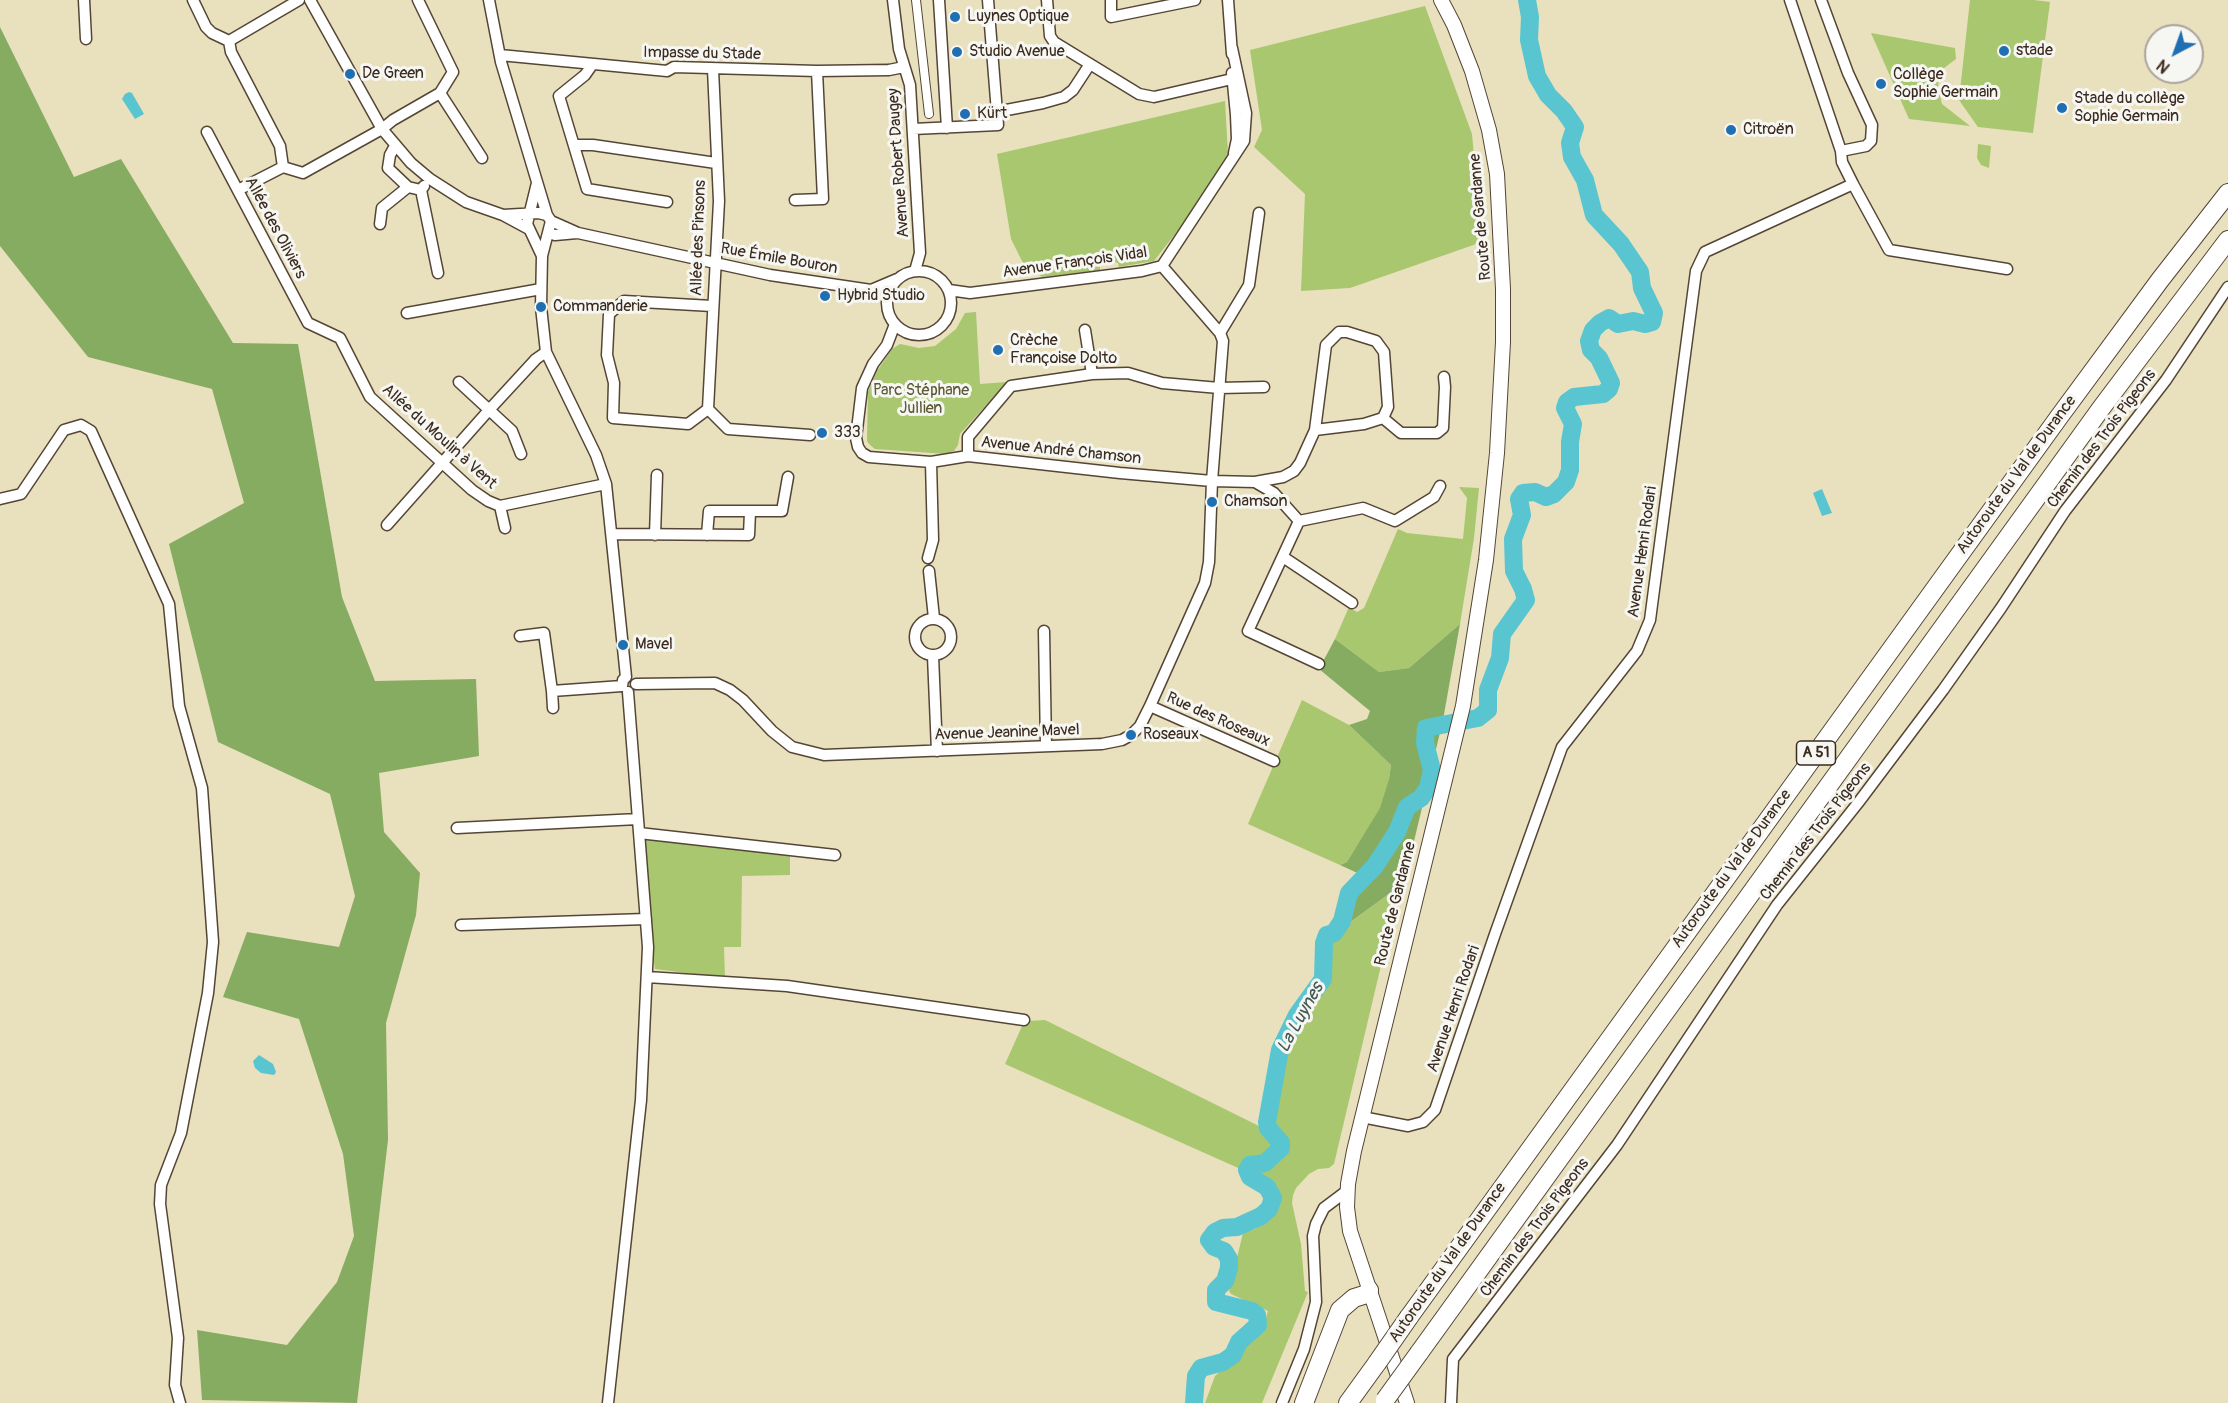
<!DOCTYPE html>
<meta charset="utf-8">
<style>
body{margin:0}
#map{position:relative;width:2228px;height:1403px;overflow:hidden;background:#e9e0bd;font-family:Pangolin,sans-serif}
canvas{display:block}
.north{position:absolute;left:2144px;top:24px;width:60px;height:60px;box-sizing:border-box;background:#f6f6f2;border:2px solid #aba49d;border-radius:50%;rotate:221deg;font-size:16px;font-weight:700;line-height:24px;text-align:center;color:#3b2a1e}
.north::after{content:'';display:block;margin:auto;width:21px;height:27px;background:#1f6fb2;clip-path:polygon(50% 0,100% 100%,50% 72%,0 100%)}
</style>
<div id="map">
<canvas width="2228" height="1403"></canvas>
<div class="north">N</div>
</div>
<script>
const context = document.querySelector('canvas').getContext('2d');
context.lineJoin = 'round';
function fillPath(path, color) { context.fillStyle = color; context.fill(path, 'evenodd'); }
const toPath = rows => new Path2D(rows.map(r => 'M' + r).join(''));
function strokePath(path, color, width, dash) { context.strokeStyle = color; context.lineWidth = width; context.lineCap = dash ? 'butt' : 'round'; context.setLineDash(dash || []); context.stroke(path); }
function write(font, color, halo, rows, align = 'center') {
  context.font = font + ' Pangolin,sans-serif'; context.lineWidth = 6; context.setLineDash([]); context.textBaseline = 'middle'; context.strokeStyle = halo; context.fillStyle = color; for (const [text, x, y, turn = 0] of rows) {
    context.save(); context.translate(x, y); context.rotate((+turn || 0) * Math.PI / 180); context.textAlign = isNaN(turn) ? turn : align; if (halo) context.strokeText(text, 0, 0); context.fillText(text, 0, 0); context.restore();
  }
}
const green = toPath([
 [1970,0,2034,0,2050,2,2033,133,1978,127,1959,100],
 [1425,6,1472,134,1482,242,1350,288,1301,291,1305,194,1254,147,1262,130,1250,50],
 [1871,33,1955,48,1956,59,1940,71,1938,87,1942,104,1970,126,1909,119],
 [1225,101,1228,154,1179,229,1154,261,1119,267,1118,263,1115,262,1100,263,1100,270,1042,277,1023,263,1011,239,997,154],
 [1978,144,1991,146,1989,168,1981,165,1977,158],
 [976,312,980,384,1007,382,960,434,958,445,954,451,946,454,875,449,870,445,867,441,868,392,877,371,892,349,900,344,919,348,935,346,956,329,965,313],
 [1459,487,1479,488,1474,538,1460,624,1409,668,1379,672,1335,639,1349,607,1357,612,1364,608,1398,529,1407,533,1463,539,1467,498],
 [1302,700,1349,725,1391,765,1389,779,1381,808,1347,862,1340,865,1248,824],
 [646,839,788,853,790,857,790,875,742,876,741,947,724,947,725,978,655,969,649,928,644,840],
 [1404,883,1392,929,1388,936,1334,1164,1329,1168,1318,1169,1309,1174,1296,1188,1293,1195,1292,1203,1301,1244,1305,1291,1308,1292,1262,1403,1205,1403,1215,1376,1262,1332,1268,1311,1231,1294,1229,1291,1243,1233,1255,1229,1273,1215,1278,1203,1273,1190,1250,1171,1252,1167,1266,1164,1284,1147,1284,1143,1270,1122,1276,1094,1275,1084,1283,1050,1305,1007,1325,979,1330,937],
 [1045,1020,1265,1129,1279,1144,1278,1148,1271,1152,1267,1159,1247,1164,1245,1171,1005,1064,1023,1024,1027,1021]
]);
const forest = toPath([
 [0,27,74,177,121,159,233,343,298,344,342,597,375,681,476,679,479,756,379,773,384,832,420,873,416,915,386,1023,388,1140,357,1403,202,1400,197,1330,287,1345,337,1282,354,1236,343,1154,299,1019,223,997,247,932,339,947,355,896,330,794,218,742,169,544,244,503,212,389,88,357,0,246],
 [1460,624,1443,720,1404,883,1338,931,1331,932,1343,917,1345,896,1364,876,1340,865,1347,862,1380,808,1389,779,1391,765,1349,725,1367,719,1370,711,1319,669,1335,639,1379,672,1409,668]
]);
const water = toPath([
 [129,92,132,93,144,114,135,119,122,99,125,94],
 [1822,489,1832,513,1822,516,1813,493],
 [259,1055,273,1064,276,1072,274,1075,261,1073,255,1068,253,1061]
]);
const river = toPath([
 [1194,1403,1196,1376,1201,1368,1223,1362,1233,1355,1239,1342,1258,1325,1257,1315,1252,1311,1216,1302,1216,1290,1225,1281,1229,1268,1229,1259,1224,1251,1214,1247,1209,1240,1215,1232,1223,1228,1237,1227,1261,1216,1269,1209,1273,1198,1267,1187,1250,1177,1247,1170,1250,1165,1265,1163,1281,1148,1281,1143,1268,1128,1267,1122,1280,1050,1297,1015,1323,979,1324,943,1327,935,1334,933,1342,921,1349,893,1375,866,1397,832,1407,807,1421,798,1428,788,1432,770,1425,743,1426,728,1478,718,1488,710,1488,690,1500,658,1502,634,1526,600,1523,589,1514,571,1513,539,1522,515,1519,499,1523,493,1535,492,1546,497,1554,494,1566,482,1570,470,1570,442,1573,424,1565,408,1567,402,1574,397,1603,394,1609,389,1611,383,1599,358,1591,350,1589,341,1593,330,1600,323,1609,318,1618,324,1633,321,1645,324,1652,322,1654,313,1642,288,1640,272,1621,244,1594,215,1585,180,1572,157,1570,143,1575,127,1564,111,1548,95,1537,76,1529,40,1530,17,1527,0]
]);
const pedestrian = toPath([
 [916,0,929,114]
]);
const minor = toPath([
 [84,0,86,39],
 [193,0,206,27,212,33,229,41],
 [310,0,382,129,411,163,430,179,466,202,503,215,529,229],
 [489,0,501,62,547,215,551,221,542,256,541,307,546,352,596,455,606,484,626,677,623,680,622,686],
 [893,0,899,49,910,85,920,253,915,271],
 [939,0,947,128],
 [1047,0,1050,36,1054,42,1139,94,1154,97,1232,79],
 [1111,0,1111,17,1195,0],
 [1228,0,1232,54],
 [1790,0,1841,151,1842,162,1853,184],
 [1821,0,1848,73,1872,125,1871,141,1866,146,1841,151],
 [500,55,667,71,674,67,817,71,889,70,904,67],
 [592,65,585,75,559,96,587,189,667,202],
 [1232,73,1236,115,1237,139,1234,153],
 [440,93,482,158],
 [996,112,1043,103,1064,97,1073,90,1090,64],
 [913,129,998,125,988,0],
 [207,132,308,323,340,338,370,397,472,490,488,501,500,506,606,484],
 [574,145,593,145,716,163],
 [395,146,390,155,388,168,408,187],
 [283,167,303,173,382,129,393,120,440,93,453,72,418,0],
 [283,167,280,146,231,52,229,41,299,0],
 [537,183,527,224,542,256],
 [238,190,283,167],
 [421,190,438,273],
 [795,200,823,199,817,71],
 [503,215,538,213,547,215],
 [551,221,578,233,770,275,871,290,897,279],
 [380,224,382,208,408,187,421,190,424,186],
 [548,233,555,235,577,233],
 '887 303a32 32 0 1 1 64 0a32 32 0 1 1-64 0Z',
 [949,290,970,293,1142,271,1162,266,1244,141,1246,113,1232,48],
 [407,313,541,289],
 [895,324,887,345,873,364,862,388,856,438,858,447,862,453,869,457,931,462,968,456,1120,473,1212,481,1255,482,1274,493,1299,521,1248,631,1319,664],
 [1085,330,1092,374],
 [1220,333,1249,285,1259,213],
 [459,382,512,431,521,454],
 [708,409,719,201,713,69],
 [708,409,688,424,613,418,614,383,607,355,609,314,624,301,712,306],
 [708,409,728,429,810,435],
 [1383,418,1401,433,1437,433,1443,428,1445,387,1444,377],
 [968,456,968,437,1011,386,1092,374,1128,373,1162,383,1219,388,1264,387],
 [1255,482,1283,477,1294,471,1300,463,1315,430,1326,345,1339,332,1347,332,1376,341,1384,352,1388,407,1383,418,1364,424,1315,430],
 [0,499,21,494,64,430,81,425,91,431,169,604,179,706,202,788,213,942,208,993,181,1133,161,1185,160,1204,178,1338,175,1385,180,1403],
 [500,506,505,528],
 [1299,521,1363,508,1395,521,1434,497,1440,486],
 [387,525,489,410,536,359,546,352],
 [613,534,749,535,750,512],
 [655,535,657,475],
 [707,535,709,511,782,511,788,477],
 [1283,557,1352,603],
 [928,558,933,540,931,462],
 [929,571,934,618],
 '915 637a18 18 0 1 1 36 0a18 18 0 1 1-36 0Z',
 [1044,631,1046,746],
 [520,636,544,633,552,691],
 [933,656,937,751],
 [636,684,715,683,730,690,743,700,772,731,792,747,824,755,1102,744,1122,740,1131,735,1140,726,1150,706,1205,583,1209,562,1212,481,1223,341,1220,333,1162,266],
 [1150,706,1274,761],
 [553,708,552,691,622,686],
 [457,828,638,819],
 [639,833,835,855],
 [461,925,646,919],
 [647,977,787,986,1024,1020],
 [1362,1117,1408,1126,1423,1122,1435,1110,1495,934,1562,747,1637,651,1650,620,1696,271,1705,252,1853,184,1889,250,2007,269],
 [608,1403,641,1100,648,947,628,692],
 [1282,1403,1304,1349,1316,1302,1313,1236,1316,1224,1324,1208,1348,1190],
 [1451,1403,1453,1359,1617,1145,1777,905,1858,803,1943,690,2001,608,2065,511,2166,380,2228,287]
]);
const secondary = toPath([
 [1407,1403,1350,1231,1347,1207,1348,1184,1354,1151,1463,706,1486,560,1497,453,1503,342,1503,289,1497,174,1489,130,1472,71,1454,25,1441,0]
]);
const motorway = toPath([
 [1409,1317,2059,417,2160,280,2228,193],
 [1419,1353,2102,407,2228,240],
 [1304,1403,1340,1310,1354,1298,1367,1294,1369,1290],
 [1348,1403,1377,1363]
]);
const motorwayBridge = toPath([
 [1377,1363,1409,1317],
 [1385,1400,1419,1353]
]);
const markers = [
 [955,17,6,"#1f6fb2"],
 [2004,51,6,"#1f6fb2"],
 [957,52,6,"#1f6fb2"],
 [350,74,6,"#1f6fb2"],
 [1881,84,6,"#1f6fb2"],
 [2062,108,6,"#1f6fb2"],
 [965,114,6,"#1f6fb2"],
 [1731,130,6,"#1f6fb2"],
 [825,296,6,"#1f6fb2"],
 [541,307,6,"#1f6fb2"],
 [998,350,6,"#1f6fb2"],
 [822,433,6,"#1f6fb2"],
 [1212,502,6,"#1f6fb2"],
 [623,645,6,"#1f6fb2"],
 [1131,735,6,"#1f6fb2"]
];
const shields = [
 [1816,753,39]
];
const shieldNames = [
 ["A 51",1816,753]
];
const poiNames = [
 ["Luynes Optique",967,17],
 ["stade",2016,51],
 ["Studio Avenue",969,52],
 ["De Green",362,74],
 ["Collège",1893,75],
 ["Sophie Germain",1893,93],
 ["Stade du collège",2074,99],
 ["Sophie Germain",2074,117],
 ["Kürt",977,114],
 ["Citroën",1743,130],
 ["Hybrid Studio",837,296],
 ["Commanderie",553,307],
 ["Crèche",1010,341],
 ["Françoise Dolto",1010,359],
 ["333",834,433],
 ["Chamson",1224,502],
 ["Mavel",635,645],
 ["Roseaux",1143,735]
];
const streetNames = [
 ["Impasse du Stade",702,54,1],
 ["Avenue Robert Daugey",899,163,-94],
 ["Route de Gardanne",1481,217,-95],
 ["Allée des Oliviers",275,228,62],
 ["Allée des Pinsons",699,238,-88],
 ["Rue Émile Bouron",779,259,10],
 ["Avenue François Vidal",1075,263,-8],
 ["Allée du Moulin à Vent",439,437,42],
 ["Chemin des Trois Pigeons",2102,439,-53],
 ["Avenue André Chamson",1061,451,6],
 ["Autoroute du Val de Durance",2017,475,-54],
 ["Avenue Henri Rodari",1643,552,-82],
 ["Rue des Roseaux",1218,720,24],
 ["Avenue Jeanine Mavel",1007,733,-2],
 ["Chemin des Trois Pigeons",1816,832,-52],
 ["Autoroute du Val de Durance",1732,869,-54],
 ["Route de Gardanne",1396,904,-76],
 ["Avenue Henri Rodari",1454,1009,-71],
 ["Chemin des Trois Pigeons",1535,1228,-53],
 ["Autoroute du Val de Durance",1448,1263,-55]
];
const parkNames = [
 ["Parc Stéphane",921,391],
 ["Jullien",921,409]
];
const waterNames = [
 ["La Luynes",1301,1018,-61]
];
fillPath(green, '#a8c76f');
fillPath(forest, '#86ac62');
fillPath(water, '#59c5d1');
strokePath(river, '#59c5d1', 18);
strokePath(pedestrian, '#554536', 10);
strokePath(minor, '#554536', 13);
strokePath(secondary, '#554536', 16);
strokePath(motorway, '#554536', 20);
strokePath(pedestrian, '#fff', 8);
strokePath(minor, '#fff', 10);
strokePath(secondary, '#fff', 14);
strokePath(motorway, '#fff', 18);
strokePath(motorwayBridge, '#554536', 20, []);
strokePath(motorwayBridge, '#fff', 18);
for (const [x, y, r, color] of markers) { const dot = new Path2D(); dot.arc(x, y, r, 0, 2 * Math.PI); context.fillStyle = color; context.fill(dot); strokePath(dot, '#f6f6f2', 2); }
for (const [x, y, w] of shields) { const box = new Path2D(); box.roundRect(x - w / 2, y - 12, w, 24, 4.5); context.fillStyle = '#f6f6f2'; context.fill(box); strokePath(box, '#3b2a1e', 1.5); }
write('bold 15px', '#3b2a1e', null, shieldNames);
write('16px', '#3b2a1e', '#f6f6f2', poiNames, 'left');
write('16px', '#3b2a1e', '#f6f6f2', streetNames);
write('16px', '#5c5936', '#f6f6f2', parkNames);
write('italic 18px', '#445854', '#f6f6f2', waterNames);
</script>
